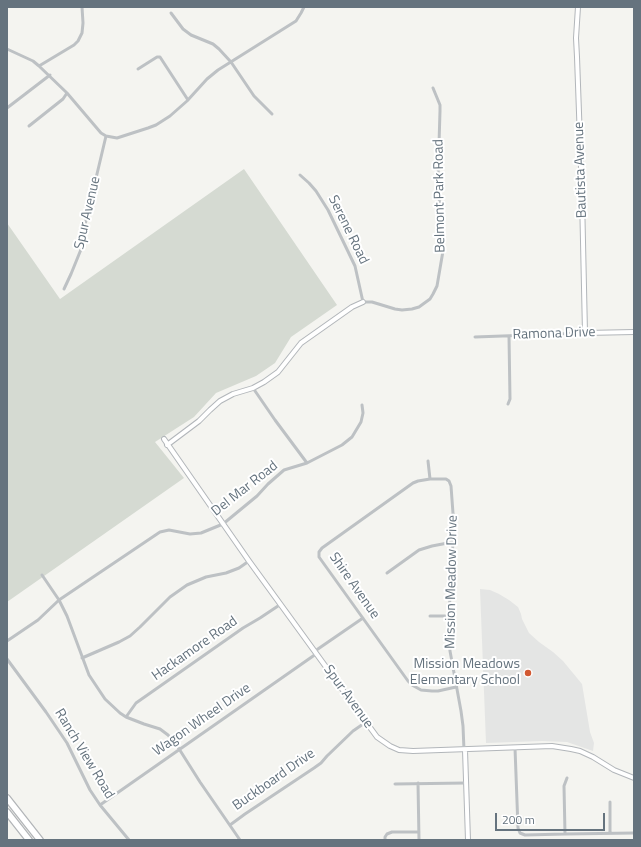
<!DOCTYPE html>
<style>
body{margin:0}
#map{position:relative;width:641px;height:847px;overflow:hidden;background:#f4f4f0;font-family:"Titillium Web",sans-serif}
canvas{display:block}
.frame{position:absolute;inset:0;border:8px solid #65737e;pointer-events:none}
.scale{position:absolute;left:495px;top:813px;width:110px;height:18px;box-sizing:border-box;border:2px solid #65737e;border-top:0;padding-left:5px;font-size:12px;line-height:14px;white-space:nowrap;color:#65737e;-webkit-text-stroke:3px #fff;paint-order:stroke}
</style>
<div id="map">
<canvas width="641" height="847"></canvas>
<div class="frame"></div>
<div class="scale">200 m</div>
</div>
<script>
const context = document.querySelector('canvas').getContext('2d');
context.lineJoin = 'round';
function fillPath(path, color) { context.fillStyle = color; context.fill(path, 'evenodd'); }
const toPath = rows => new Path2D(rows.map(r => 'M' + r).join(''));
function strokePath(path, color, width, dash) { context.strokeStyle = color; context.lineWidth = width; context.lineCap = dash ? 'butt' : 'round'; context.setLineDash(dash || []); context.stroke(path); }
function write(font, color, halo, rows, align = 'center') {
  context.font = font + ' "Titillium Web",sans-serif'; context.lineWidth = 4; context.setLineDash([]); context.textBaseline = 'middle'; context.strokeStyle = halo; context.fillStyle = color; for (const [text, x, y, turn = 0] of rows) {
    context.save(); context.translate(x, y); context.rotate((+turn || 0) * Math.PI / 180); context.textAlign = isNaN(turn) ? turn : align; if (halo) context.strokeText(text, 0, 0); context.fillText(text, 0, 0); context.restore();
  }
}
const built = toPath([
 [480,589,490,590,499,594,509,600,518,607,521,614,522,619,529,633,539,642,553,652,563,661,582,684,590,732,594,743,593,751,567,742,542,741,486,743]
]);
const green = toPath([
 [244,169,337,305,291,337,275,363,256,376,216,393,194,417,155,442,184,478,7,602,7,223,60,299]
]);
const street = toPath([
 [171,13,183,29,191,35,213,44,219,49,231,62,254,96,272,114],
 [7,49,33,61,39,66,67,93,101,133,106,136,117,138,148,128,156,125,170,116,187,101,207,79,218,70,296,21,301,13,304,7],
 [39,66,74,45,78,41,82,33,83,23,82,7],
 [138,69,157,57,160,57,188,100],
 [7,108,50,75],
 [29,126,63,99,67,93],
 [300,175,309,183,316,191,328,210,355,266,363,302,372,302,395,309,402,310,412,309,419,307,430,299,433,294,437,286,443,251,443,228,439,198,438,177,440,111,440,105,433,88],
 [64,289,71,274,84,242,83,233,106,136],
 [475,337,585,333],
 [253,388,275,420,307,463],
 [508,404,510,399,509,336],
 [428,461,430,479],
 [387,573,419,550,432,546,453,542],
 [42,575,59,600,67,616,89,675,105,699,120,713,126,717,144,724,160,729,168,735,176,744,200,782,240,840],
 [430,616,449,616],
 [7,641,38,620,59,600,160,532,169,530,190,534,201,533,223,524,257,496,268,484,284,470,307,463,342,445,352,437,361,422,363,413,362,405],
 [315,651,363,618],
 [82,658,119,642,130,636,140,627,170,597,187,585,206,577,226,573,239,568,249,561],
 [7,659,46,712,67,743,90,790,100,805,129,840],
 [456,687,438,691,432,691,421,690,412,685,408,681,319,557,319,552,322,548,413,483,418,481,430,479,446,479,449,481,451,486,454,527,450,588,449,636,450,651,461,711,463,726,464,750],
 [126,717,136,703,243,628,260,618,281,604],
 [515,748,518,828,520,833,525,835,565,834,634,833],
 [418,783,419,840],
 [395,784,466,783],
 [610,802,610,833],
 [100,805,316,654],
 [230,825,245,814,314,768,321,763,327,756,353,731,366,722],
 [565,834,564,786,567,778],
 [385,840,385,837,387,834,392,832,419,832]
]);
const secondary = toPath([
 [578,7,576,38,577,57,582,196,585,333,634,332],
 [164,439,249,561,366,722,377,737,390,746,399,750,413,751,552,746,571,749,580,751,593,757,614,770,634,778],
 [167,445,199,421,210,410,220,401,233,394,253,388,264,382,278,372,301,343,352,307,363,302],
 [465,750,468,840]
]);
const highway = toPath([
 [7,798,40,840],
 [7,812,29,840]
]);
const markers = [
 [528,673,4,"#d25932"]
];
const streetNames = [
 ["Bautista Avenue",581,170,-92],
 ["Belmont Park Road",440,196,-91],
 ["Spur Avenue",88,213,-77],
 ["Serene Road",348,230,64],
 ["Ramona Drive",554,334,-2],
 ["Del Mar Road",245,489,-38],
 ["Mission Meadow Drive",452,582,-89],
 ["Shire Avenue",354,586,55],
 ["Hackamore Road",195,649,-35],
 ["Spur Avenue",348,697,54],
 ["Wagon Wheel Drive",202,720,-35],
 ["Ranch View Road",84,754,59],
 ["Buckboard Drive",274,780,-35]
];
const poiNames = [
 ["Mission Meadows",520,665],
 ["Elementary School",520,681]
];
fillPath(built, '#e4e5e4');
fillPath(green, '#d5dad2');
strokePath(secondary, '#b2b6ba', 6);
strokePath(highway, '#b2b5b8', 8);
strokePath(street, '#bdc1c4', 3);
strokePath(secondary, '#fff', 4);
strokePath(highway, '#fff', 5.5);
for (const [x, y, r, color] of markers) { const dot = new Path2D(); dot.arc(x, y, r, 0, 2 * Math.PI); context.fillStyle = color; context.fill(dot); strokePath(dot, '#fff', 1.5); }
write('14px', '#65737e', '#fff', streetNames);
write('14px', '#65737e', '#fff', poiNames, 'right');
</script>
